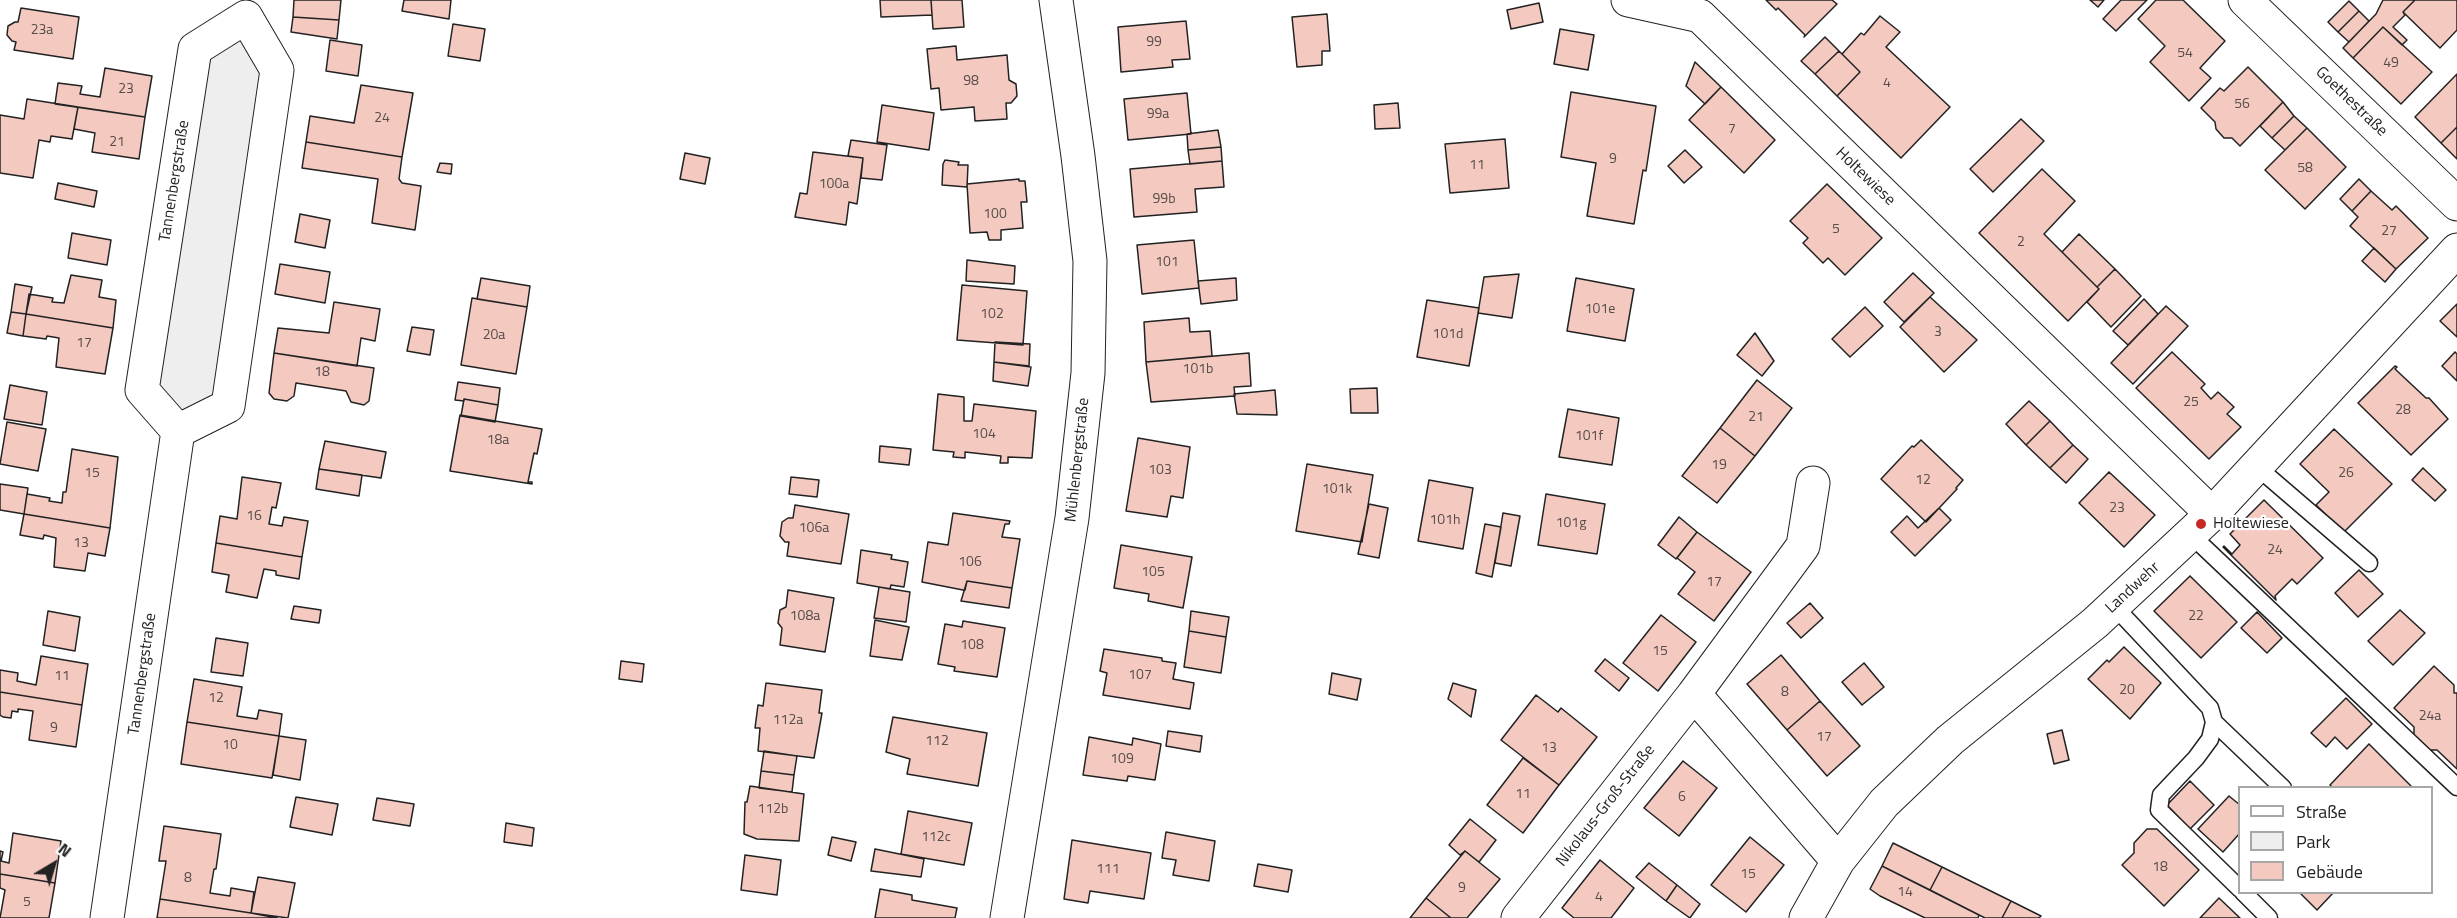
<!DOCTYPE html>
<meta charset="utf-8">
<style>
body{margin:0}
#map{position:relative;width:2457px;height:918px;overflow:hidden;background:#fff;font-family:"Titillium Web",sans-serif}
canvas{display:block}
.legend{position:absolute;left:2238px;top:786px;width:195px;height:108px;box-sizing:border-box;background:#fff;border:2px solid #a7a7a7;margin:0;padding:8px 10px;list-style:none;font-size:18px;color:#222}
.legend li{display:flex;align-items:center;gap:12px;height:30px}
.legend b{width:30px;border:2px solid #a7a7a7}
.north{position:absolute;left:24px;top:834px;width:60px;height:60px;-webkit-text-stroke:4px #fff;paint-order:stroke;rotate:38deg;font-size:16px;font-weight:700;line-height:24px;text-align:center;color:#222}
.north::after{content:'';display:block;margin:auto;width:21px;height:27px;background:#222;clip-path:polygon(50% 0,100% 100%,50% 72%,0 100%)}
</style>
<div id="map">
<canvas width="2457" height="918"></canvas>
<ul class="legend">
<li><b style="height:8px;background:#fff"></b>Straße</li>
<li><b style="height:16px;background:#eee"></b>Park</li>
<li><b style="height:16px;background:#f3c9c0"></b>Gebäude</li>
</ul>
<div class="north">N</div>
</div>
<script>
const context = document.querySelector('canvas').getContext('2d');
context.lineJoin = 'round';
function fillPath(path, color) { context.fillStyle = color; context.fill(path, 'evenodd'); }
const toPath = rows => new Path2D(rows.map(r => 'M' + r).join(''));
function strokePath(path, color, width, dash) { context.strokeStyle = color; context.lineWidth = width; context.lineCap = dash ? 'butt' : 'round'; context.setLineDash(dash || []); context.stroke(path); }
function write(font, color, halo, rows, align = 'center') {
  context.font = font + ' "Titillium Web",sans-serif'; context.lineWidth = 4.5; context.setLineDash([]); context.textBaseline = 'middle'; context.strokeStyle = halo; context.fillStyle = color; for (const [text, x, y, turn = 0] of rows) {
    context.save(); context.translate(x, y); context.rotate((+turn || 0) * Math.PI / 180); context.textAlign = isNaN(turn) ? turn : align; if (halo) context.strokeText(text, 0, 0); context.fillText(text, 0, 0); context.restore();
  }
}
const green = toPath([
 [243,27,270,73,218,399,180,419,151,385,202,55,243,27]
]);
const building = toPath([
 [294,0,341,0,339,20,293,17,294,0],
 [404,0,451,0,449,19,402,11,404,0],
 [880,0,931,0,932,15,881,17,880,0],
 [931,0,962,0,964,27,933,29,931,0],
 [1766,0,1832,0,1837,4,1804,37,1805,35,1778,8,1776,10,1766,0],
 [2090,0,2104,0,2098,7,2090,0],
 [2121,0,2147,0,2116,31,2103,19,2121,0],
 [2156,0,2183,0,2225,41,2200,68,2211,78,2189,101,2150,62,2165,46,2138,19,2156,0],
 [2383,0,2415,0,2403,12,2405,15,2393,27,2407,40,2402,45,2383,27,2353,58,2343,48,2376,14,2383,0],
 [2415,0,2457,0,2457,30,2440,48,2403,12,2415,0],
 [2349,1,2359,11,2338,32,2328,22,2349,1],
 [1539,3,1543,22,1511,29,1507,10,1539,3],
 [21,8,79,17,73,59,14,50,16,42,12,41,7,35,8,26,15,22,18,22,21,8],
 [2359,11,2369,21,2349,42,2338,32,2359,11],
 [1327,14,1330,51,1322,51,1322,65,1297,67,1292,17,1327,14],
 [1880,16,1900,32,1886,47,1950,107,1901,158,1837,96,1860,72,1842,54,1861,33,1864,35,1880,16],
 [293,17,339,20,337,39,291,32,293,17],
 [1186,21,1190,59,1172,60,1173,67,1121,72,1118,27,1186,21],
 [453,24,485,29,480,61,448,56,453,24],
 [2383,27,2432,72,2401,104,2353,58,2383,27],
 [1560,29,1594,35,1588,70,1554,64,1560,29],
 [1825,37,1839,51,1815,74,1801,61,1825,37],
 [330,40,362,45,358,76,326,71,330,40],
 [956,46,957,60,1007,55,1009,80,1016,84,1017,96,1011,103,1006,103,1007,119,975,121,974,107,941,110,939,88,931,89,927,49,956,46],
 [1839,51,1860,72,1837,96,1815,74,1839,51],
 [1695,62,1721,87,1705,104,1686,86,1695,62],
 [2248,67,2283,102,2240,146,2232,138,2224,138,2216,129,2215,122,2201,108,2220,88,2224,91,2248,67],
 [105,68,152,76,145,117,55,104,58,83,82,86,80,94,100,97,105,68],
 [2457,74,2457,127,2441,143,2415,117,2457,74],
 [361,85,413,93,402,157,306,142,310,116,354,123,361,85],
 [1721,87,1775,140,1744,173,1689,120,1721,87],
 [1571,92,1656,106,1646,171,1643,170,1634,224,1587,216,1596,163,1561,157,1571,92],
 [1187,93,1191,134,1128,140,1124,99,1187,93],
 [27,99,78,107,72,139,51,136,50,142,39,140,33,178,0,173,0,115,24,119,27,99],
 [2283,102,2294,116,2272,138,2260,126,2283,102],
 [1398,103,1400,128,1375,129,1374,105,1398,103],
 [882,105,934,113,929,150,877,142,882,105],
 [78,107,145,117,139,159,92,152,95,133,74,129,78,107],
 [2294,116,2307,128,2285,150,2272,138,2294,116],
 [2021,119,2044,141,1993,192,1970,169,2021,119],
 [2457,127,2457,159,2441,143,2457,127],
 [2307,128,2346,167,2305,209,2265,170,2307,128],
 [1218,130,1221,147,1188,150,1187,134,1218,130],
 [1505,139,1509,188,1450,193,1445,144,1505,139],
 [851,140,887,145,882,180,861,178,863,158,848,156,851,140],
 [306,142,402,157,399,179,402,183,421,186,415,230,372,223,378,179,302,168,306,142],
 [1221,147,1222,161,1190,164,1188,150,1221,147],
 [1685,150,1702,167,1684,183,1668,166,1685,150],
 [813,152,863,158,857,204,849,202,846,225,795,217,800,193,807,194,813,152],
 [685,153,710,158,705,184,680,179,685,153],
 [945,160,959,162,958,165,968,165,967,187,942,185,943,164,945,160],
 [1222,161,1224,187,1195,189,1197,212,1134,217,1130,169,1222,161],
 [440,163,452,164,451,174,437,172,440,163],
 [2042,169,2075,201,2044,234,2099,289,2068,321,1979,233,2042,169],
 [1019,179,1019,181,1025,181,1027,202,1021,202,1023,228,1001,230,1001,240,989,240,987,232,970,233,967,184,1019,179],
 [2359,179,2371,191,2352,211,2340,199,2359,179],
 [58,183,97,191,94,207,55,199,58,183],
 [1827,184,1882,238,1845,275,1828,258,1823,263,1803,243,1808,238,1790,221,1827,184],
 [2371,191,2392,210,2396,206,2428,238,2396,269,2350,226,2358,217,2352,211,2371,191],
 [300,214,330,220,325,248,295,242,300,214],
 [72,233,111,240,107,265,68,258,72,233],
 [2079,234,2115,269,2097,287,2062,252,2079,234],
 [1194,240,1199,288,1142,294,1137,245,1194,240],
 [2374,248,2396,269,2385,282,2362,261,2374,248],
 [967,260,1015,266,1014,284,966,281,967,260],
 [280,264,330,272,325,303,275,294,280,264],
 [2115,269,2141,296,2111,327,2087,302,2099,289,2097,287,2115,269],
 [1913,273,1934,293,1904,322,1884,302,1913,273],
 [1519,274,1512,318,1478,313,1484,277,1519,274],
 [71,275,102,280,99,297,116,300,113,328,26,314,29,294,53,298,52,302,64,303,71,275],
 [481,278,530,286,527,307,477,299,481,278],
 [1236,278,1237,300,1201,304,1198,281,1236,278],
 [1576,278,1634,289,1625,341,1567,331,1576,278],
 [15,284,32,287,26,314,11,312,15,284],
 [962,285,1027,291,1023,345,957,340,962,285],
 [1930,297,1977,340,1944,372,1900,327,1930,297],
 [472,298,527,307,516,374,461,365,472,298],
 [2144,299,2158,314,2128,345,2113,331,2144,299],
 [1427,300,1479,308,1469,366,1417,357,1427,300],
 [334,302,380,309,375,341,361,338,357,366,274,353,278,328,329,333,334,302],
 [2457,304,2457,337,2440,321,2457,304],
 [2166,306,2188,326,2133,384,2111,363,2166,306],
 [1865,307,1883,326,1850,357,1832,339,1865,307],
 [11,312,26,314,23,336,7,333,11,312],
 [26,314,113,328,105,374,56,367,59,338,47,336,46,339,23,336,26,314],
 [1189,318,1190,332,1210,331,1212,356,1146,362,1144,322,1189,318],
 [412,327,434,330,430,355,407,351,412,327],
 [1755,333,1774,361,1762,376,1737,355,1755,333],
 [995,342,1030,344,1029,366,994,362,995,342],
 [2172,352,2205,384,2201,388,2211,399,2218,392,2234,407,2227,414,2241,427,2209,459,2136,388,2172,352],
 [2455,352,2457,354,2457,381,2442,366,2455,352],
 [274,353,374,368,369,401,364,405,351,402,346,391,296,383,294,396,287,401,274,399,269,393,274,353],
 [1249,353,1251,386,1234,387,1235,396,1151,402,1146,362,1249,353],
 [994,362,1031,367,1028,386,993,381,994,362],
 [2395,366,2397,367,2395,369,2426,398,2429,398,2448,419,2411,455,2358,403,2395,366],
 [1757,380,1792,408,1755,456,1720,428,1757,380],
 [458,382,500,388,498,405,464,399,464,401,455,400,458,382],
 [10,385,47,392,42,425,4,419,10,385],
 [1377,388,1378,413,1351,413,1350,389,1377,388],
 [1275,390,1277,415,1237,414,1234,394,1275,390],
 [938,394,964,397,964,421,972,421,974,404,1036,411,1032,458,1008,457,1008,463,1000,463,1001,456,965,452,965,458,953,457,954,452,933,450,938,394],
 [464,399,498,405,495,422,461,416,464,399],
 [2029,401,2050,421,2026,445,2006,424,2029,401],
 [1568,409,1619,418,1612,465,1559,457,1568,409],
 [460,415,542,429,537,454,534,453,528,482,532,482,532,484,450,471,460,415],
 [2050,421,2073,445,2050,468,2026,445,2050,421],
 [7,422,46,429,38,471,0,464,7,422],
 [1720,428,1755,456,1717,503,1682,476,1720,428],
 [2334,429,2392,484,2344,532,2316,505,2329,492,2300,464,2334,429],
 [1138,438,1190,447,1183,498,1171,496,1167,517,1126,511,1138,438],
 [1921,440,1963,480,1956,488,1957,489,1926,522,1881,479,1912,446,1914,447,1921,440],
 [325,441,386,452,381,478,319,469,325,441],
 [2073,445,2088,459,2066,483,2050,468,2073,445],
 [880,446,911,449,909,465,879,462,880,446],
 [72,449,118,457,110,528,24,514,27,494,50,498,49,501,62,503,63,492,66,492,72,449],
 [1307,464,1373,475,1362,542,1296,531,1307,464],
 [2423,468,2446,490,2435,501,2412,480,2423,468],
 [319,469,362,475,359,496,316,489,319,469],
 [2109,472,2155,515,2124,547,2079,503,2109,472],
 [242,477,281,483,276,508,272,507,269,524,282,526,284,517,308,521,302,557,216,543,220,516,237,519,242,477],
 [791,477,819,480,817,497,789,494,791,477],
 [1429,480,1473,488,1463,549,1418,541,1429,480],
 [0,484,28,488,24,514,0,510,0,484],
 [1546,494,1605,504,1597,554,1538,545,1546,494],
 [2264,500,2323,558,2297,584,2292,579,2275,596,2276,600,2223,547,2224,546,2232,554,2240,545,2230,534,2264,500],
 [1369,504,1388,508,1379,558,1358,554,1369,504],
 [795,505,849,514,841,564,787,556,789,542,785,542,780,536,782,522,788,518,793,518,795,505],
 [1939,508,1951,520,1915,556,1891,532,1907,516,1918,528,1939,508],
 [953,513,1010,521,1009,524,1005,524,1002,537,1020,539,1012,588,967,581,965,590,963,590,922,582,928,542,948,545,953,513],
 [1503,513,1520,516,1511,566,1495,563,1503,513],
 [24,514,110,528,105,556,88,553,85,571,54,567,56,538,44,535,43,539,20,535,24,514],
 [1679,517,1697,532,1676,559,1658,545,1679,517],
 [1485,524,1501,527,1492,577,1476,573,1485,524],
 [1697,532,1751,572,1714,621,1678,594,1695,572,1677,558,1697,532],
 [216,543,302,557,299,579,276,575,276,571,264,569,257,598,226,592,229,575,212,572,216,543],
 [1121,545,1192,557,1183,608,1148,601,1149,594,1114,588,1121,545],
 [861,550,892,555,891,559,908,562,904,587,891,585,890,589,857,583,861,550],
 [2359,570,2383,594,2358,617,2335,593,2359,570],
 [2190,576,2237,622,2201,658,2154,611,2190,576],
 [967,581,1012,588,1009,608,961,601,967,581],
 [879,587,910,592,906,622,874,618,879,587],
 [788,590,834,598,825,652,780,645,782,628,778,623,780,610,786,607,788,590],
 [1810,603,1823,618,1801,638,1787,623,1810,603],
 [294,606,321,610,319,623,291,619,294,606],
 [2400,610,2425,633,2393,665,2368,641,2400,610],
 [48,611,80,617,75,651,43,645,48,611],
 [1191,611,1229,617,1226,637,1189,631,1191,611],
 [2257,612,2282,638,2267,653,2241,628,2257,612],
 [1661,615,1696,642,1658,691,1623,663,1661,615],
 [875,620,909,627,902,660,870,656,875,620],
 [963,621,1005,628,997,677,954,671,955,667,938,664,945,624,962,627,963,621],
 [1189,631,1226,637,1221,673,1184,667,1189,631],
 [216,638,248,643,243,676,211,672,216,638],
 [2124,647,2161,683,2130,719,2088,679,2107,660,2109,662,2124,647],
 [1104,649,1162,658,1162,661,1176,663,1173,679,1194,683,1190,709,1103,695,1107,673,1100,671,1104,649],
 [1781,655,1820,701,1787,730,1747,684,1781,655],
 [41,656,88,664,82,705,0,692,0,670,18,673,17,681,36,685,41,656],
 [1605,659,1629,678,1619,691,1595,671,1605,659],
 [621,661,644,664,642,682,619,679,621,661],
 [1864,663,1884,687,1862,705,1842,682,1864,663],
 [2434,666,2454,685,2454,693,2457,693,2457,769,2437,750,2428,750,2414,735,2414,727,2394,708,2434,666],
 [1332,673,1361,679,1357,700,1329,694,1332,673],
 [194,679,242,687,237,716,257,719,259,710,282,714,279,736,187,722,194,679],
 [766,683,822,690,819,713,822,713,814,758,758,751,760,728,755,728,758,705,763,706,766,683],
 [1453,683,1476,690,1471,717,1448,699,1453,683],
 [0,692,82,705,76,747,29,740,33,711,18,709,18,712,12,711,11,718,3,717,0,715,0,692],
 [1536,695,1558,712,1561,708,1597,737,1559,785,1501,740,1536,695],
 [2346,698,2372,724,2347,749,2335,737,2326,747,2311,733,2346,698],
 [1820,701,1860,746,1827,776,1787,730,1820,701],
 [893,717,987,733,978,786,907,774,910,759,886,752,893,717],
 [187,722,279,736,272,778,181,764,187,722],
 [2062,730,2069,760,2054,764,2047,734,2062,730],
 [1168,731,1202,736,1200,752,1166,746,1168,731],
 [279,736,306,740,300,780,273,775,279,736],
 [1089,737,1132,745,1133,738,1161,744,1155,780,1128,776,1127,781,1083,775,1089,737],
 [2369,744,2413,788,2333,788,2330,785,2369,744],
 [764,751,797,756,794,775,761,771,764,751],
 [1523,758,1559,785,1523,833,1487,805,1523,758],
 [1683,761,1717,788,1679,836,1644,808,1683,761],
 [761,771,794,775,792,792,759,788,761,771],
 [2190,781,2214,805,2190,829,2167,805,2190,781],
 [750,786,804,794,799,841,757,839,744,834,745,802,747,802,750,786],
 [2229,796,2240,805,2240,833,2223,852,2198,829,2229,796],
 [296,797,338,804,332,835,290,827,296,797],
 [377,798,414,804,410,826,373,820,377,798],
 [908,811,972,823,964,865,901,854,908,811],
 [1470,819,1496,840,1479,862,1465,851,1460,855,1449,845,1470,819],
 [506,823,534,828,532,846,504,842,506,823],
 [164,826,221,834,216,869,214,869,210,893,230,896,231,888,254,892,251,913,160,899,166,861,159,861,164,826],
 [2147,829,2157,829,2199,870,2164,906,2122,865,2134,853,2134,843,2147,829],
 [1166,832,1215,841,1209,881,1173,875,1176,860,1162,858,1166,832],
 [13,833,61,841,55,883,0,874,0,851,3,852,1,861,9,863,13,833],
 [832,837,856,842,851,861,828,855,832,837],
 [1750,837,1784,865,1746,912,1711,885,1750,837],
 [1072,840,1151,853,1144,899,1090,891,1088,903,1064,899,1072,840],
 [1893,843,1942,867,1930,890,1882,866,1893,843],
 [875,849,924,859,921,877,871,871,875,849],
 [1465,851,1500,879,1467,918,1451,918,1426,898,1465,851],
 [745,855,781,860,777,895,741,890,745,855],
 [1600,860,1634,888,1611,918,1574,918,1562,908,1600,860],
 [1649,863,1677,885,1666,901,1636,877,1649,863],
 [1258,864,1292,870,1288,892,1254,886,1258,864],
 [1882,866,1979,915,1978,918,1925,918,1880,896,1870,889,1882,866],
 [1942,867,2011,901,2002,918,1985,918,1930,890,1942,867],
 [0,874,55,883,49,918,0,918,5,890,0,888,0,874],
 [258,877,295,883,288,918,251,913,258,877],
 [1677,885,1700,904,1690,918,1666,901,1677,885],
 [880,889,912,895,912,900,957,908,955,918,875,918,880,889],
 [2299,892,2334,892,2317,910,2299,892],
 [1426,898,1451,918,1410,918,1426,898],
 [2219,898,2240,918,2200,918,2219,898],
 [160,899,251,913,277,918,157,918,160,899],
 [2011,901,2041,916,2039,918,2002,918,2011,901]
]);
const service = toPath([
 [2256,466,2369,563],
 [2190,534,2457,787],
 [2114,606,2210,708,2214,722,2210,739,2196,758,2161,795,2159,810,2240,889],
 [2214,722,2283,788],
 [2243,892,2269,918]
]);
const minor = toPath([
 [1628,0,1700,16,2212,514],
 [2245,0,2457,204],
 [1694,694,1803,546,1813,483],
 [107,918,178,431,142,390,195,49,246,17,277,70,228,406,178,431],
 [1007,918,1072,518,1088,373,1090,261,1078,156,1056,0],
 [1518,918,1694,694,1838,861],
 [1806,918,1838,861,1884,803,1950,740,2095,623,2212,514,2457,250]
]);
const markers = [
 [2201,524,6,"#c62828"]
];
const numberNames = [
 ["23a",42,31],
 ["99",1154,43],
 ["54",2185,54],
 ["49",2391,64],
 ["98",971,82],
 ["4",1887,84],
 ["23",126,90],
 ["56",2242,105],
 ["99a",1158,115],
 ["24",382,119],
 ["7",1732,130],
 ["21",117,143],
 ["9",1613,160],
 ["11",1477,166],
 ["58",2305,169],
 ["100a",834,185],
 ["99b",1164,200],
 ["100",995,215],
 ["5",1836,230],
 ["27",2389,232],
 ["2",2021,243],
 ["101",1167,263],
 ["101e",1600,310],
 ["102",992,315],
 ["3",1938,333],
 ["101d",1448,335],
 ["20a",494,336],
 ["17",84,344],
 ["101b",1198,370],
 ["18",322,373],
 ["25",2191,403],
 ["28",2403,411],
 ["21",1756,418],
 ["104",984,435],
 ["101f",1589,437],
 ["18a",498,441],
 ["19",1719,466],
 ["103",1160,471],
 ["15",92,474],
 ["26",2346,474],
 ["12",1923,481],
 ["101k",1337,490],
 ["23",2117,509],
 ["16",254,517],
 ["101h",1445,521],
 ["101g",1571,524],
 ["106a",814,529],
 ["13",81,544],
 ["24",2275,551],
 ["106",970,563],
 ["105",1153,573],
 ["17",1714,583],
 ["108a",805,617],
 ["22",2196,617],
 ["108",972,646],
 ["15",1660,652],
 ["107",1140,676],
 ["11",62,677],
 ["20",2127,691],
 ["8",1785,693],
 ["12",216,699],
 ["24a",2430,717],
 ["112a",788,721],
 ["9",54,729],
 ["17",1824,738],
 ["112",937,742],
 ["10",230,746],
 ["13",1549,749],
 ["109",1122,760],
 ["11",1523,795],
 ["6",1682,798],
 ["112b",773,810],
 ["112c",936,838],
 ["18",2160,868],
 ["111",1108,870],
 ["15",1748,875],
 ["8",188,879],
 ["9",1462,889],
 ["14",1905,893],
 ["4",1599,898],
 ["5",27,903]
];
const streetNames = [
 ["Goethestraße",2351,102,44],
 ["Holtewiese",1865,177,44],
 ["Tannenbergstraße",175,181,-81],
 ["Mühlenbergstraße",1078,460,-84],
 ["Landwehr",2133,588,-43],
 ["Tannenbergstraße",143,674,-82],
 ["Nikolaus-Groß-Straße",1606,806,-52]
];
const poiNames = [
 ["Holtewiese",2213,524]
];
fillPath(green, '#eee');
strokePath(green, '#6f6f6f', 1.5);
fillPath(building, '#f3c9c0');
strokePath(building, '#222', 1.5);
strokePath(service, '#222', 19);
strokePath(minor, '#222', 35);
strokePath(service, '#fff', 16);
strokePath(minor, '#fff', 33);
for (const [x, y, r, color] of markers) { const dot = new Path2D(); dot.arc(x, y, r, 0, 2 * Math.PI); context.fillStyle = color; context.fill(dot); strokePath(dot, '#fff', 2); }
write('14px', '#564c4a', null, numberNames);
write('16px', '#222', '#fff', streetNames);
write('16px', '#222', '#fff', poiNames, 'left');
</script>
